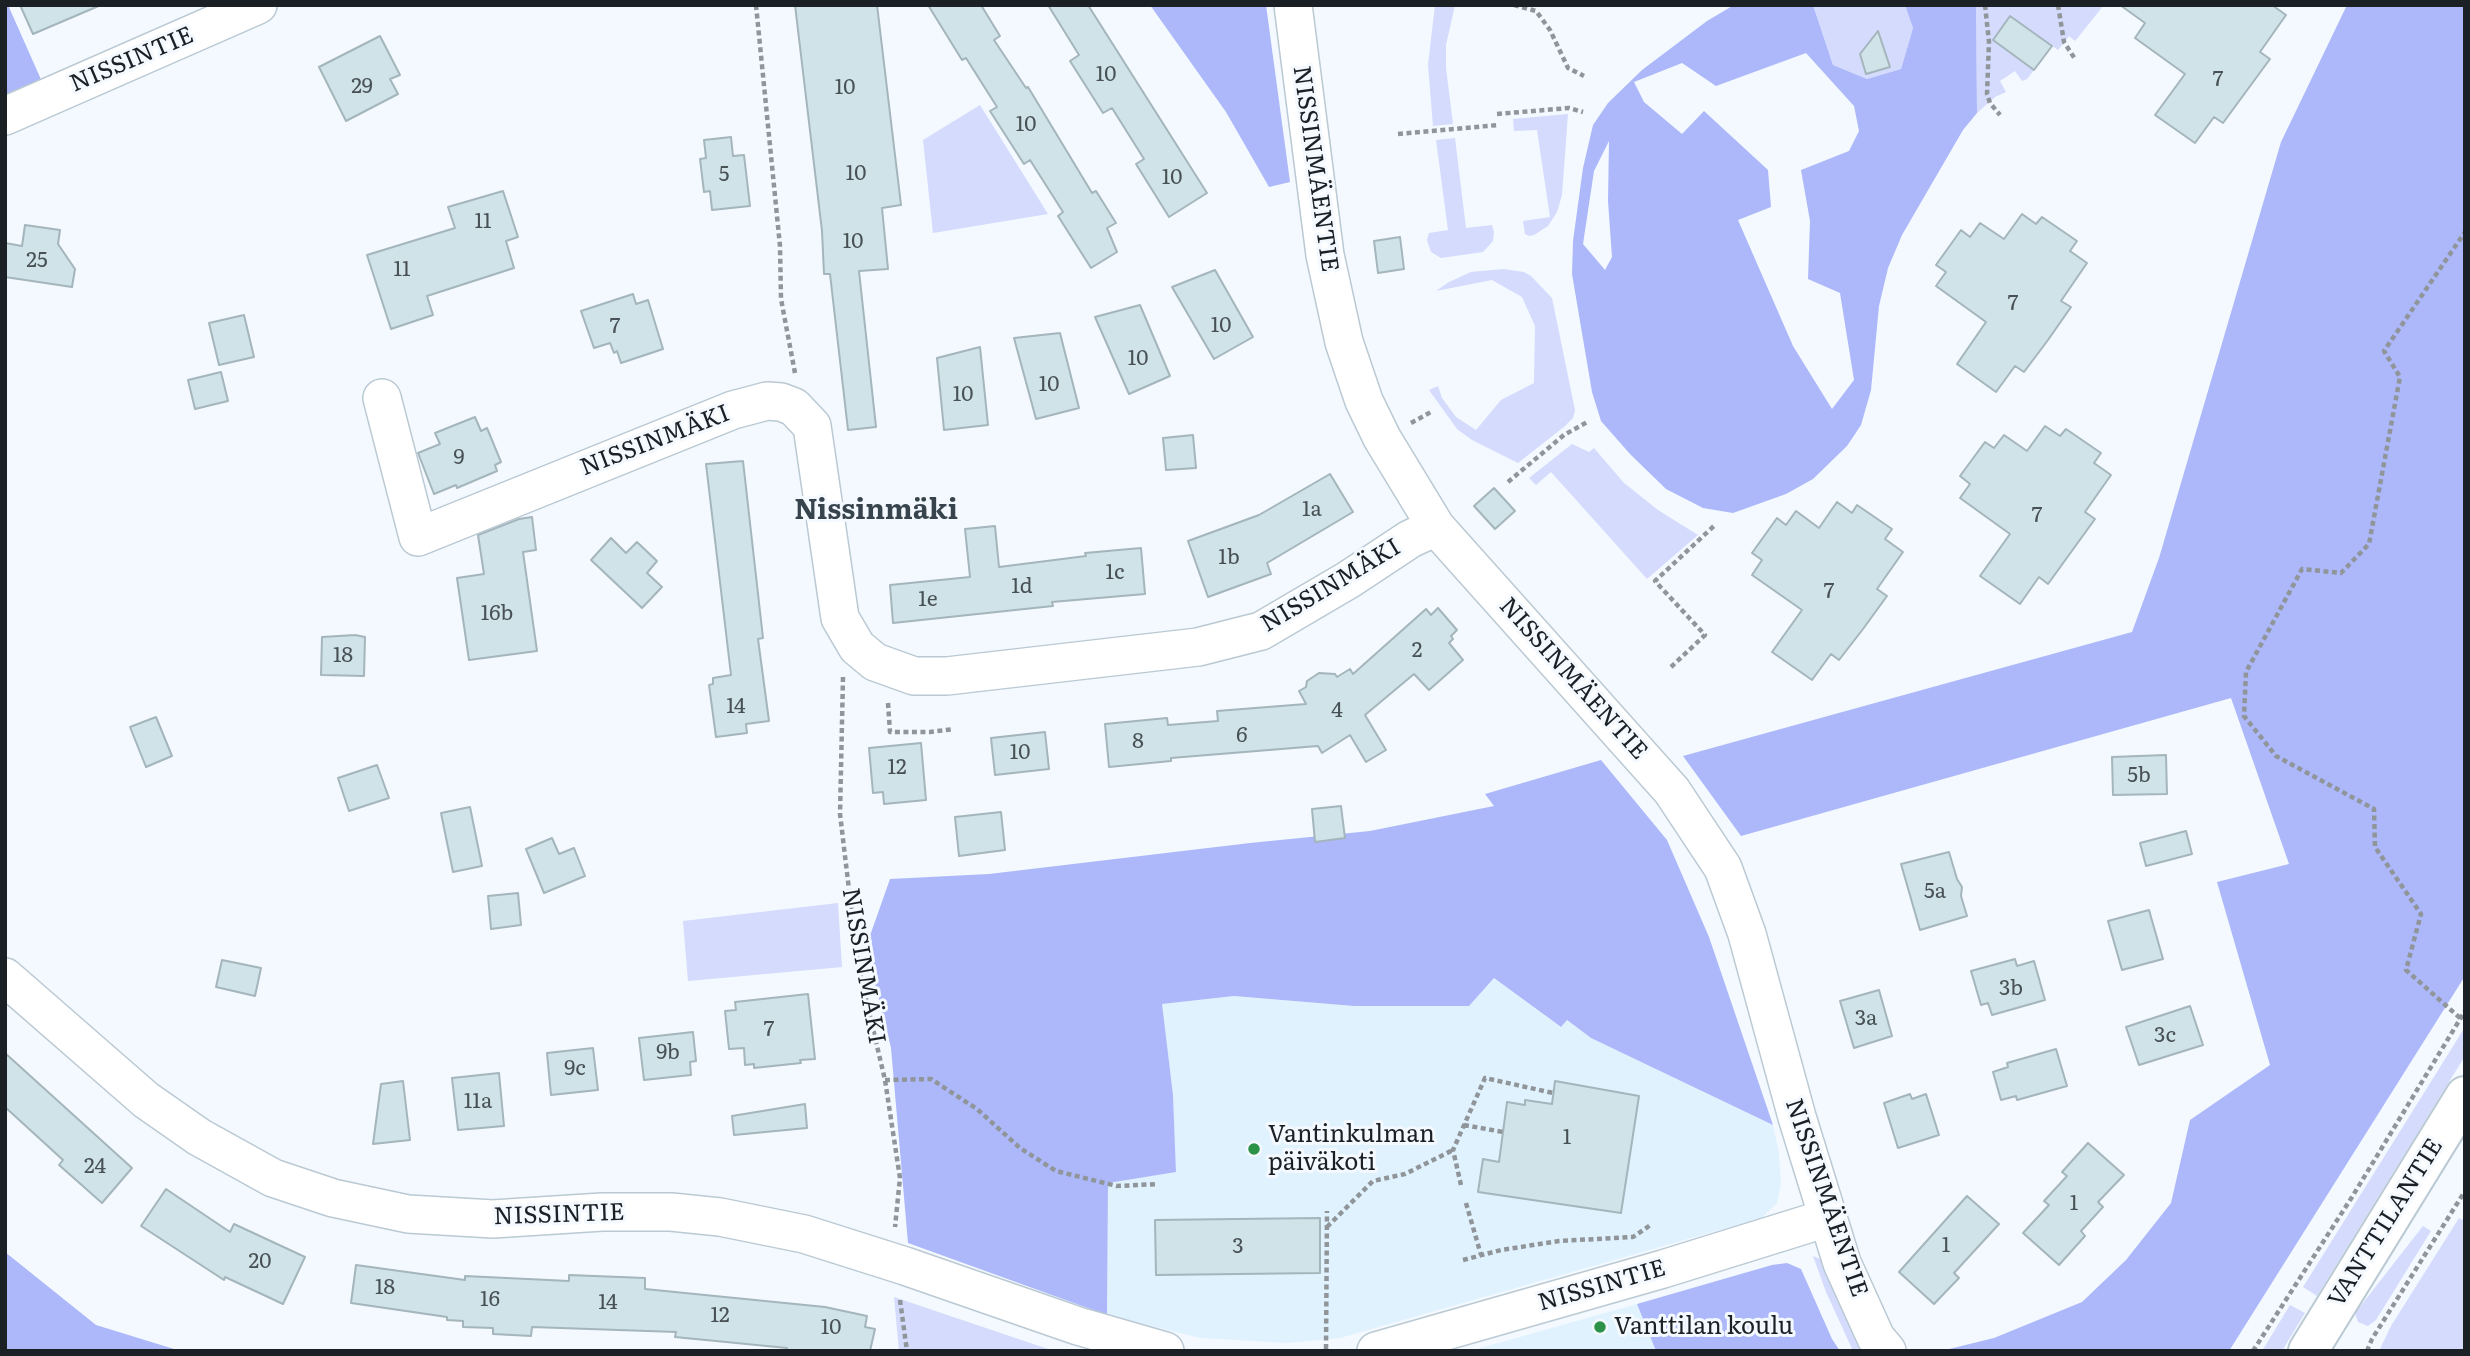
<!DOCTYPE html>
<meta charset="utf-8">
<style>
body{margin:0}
#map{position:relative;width:2470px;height:1356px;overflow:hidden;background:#f3f9fe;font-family:Literata,serif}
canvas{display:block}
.frame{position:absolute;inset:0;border:7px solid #1b2024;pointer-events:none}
</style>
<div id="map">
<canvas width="2470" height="1356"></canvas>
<div class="frame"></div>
</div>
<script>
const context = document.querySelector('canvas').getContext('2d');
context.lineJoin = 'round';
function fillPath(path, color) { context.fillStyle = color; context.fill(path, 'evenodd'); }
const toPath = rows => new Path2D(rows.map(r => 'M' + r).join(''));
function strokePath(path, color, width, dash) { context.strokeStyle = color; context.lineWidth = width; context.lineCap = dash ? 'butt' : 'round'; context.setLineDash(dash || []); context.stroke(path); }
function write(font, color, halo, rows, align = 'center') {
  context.font = font + ' Literata,serif'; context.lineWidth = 6; context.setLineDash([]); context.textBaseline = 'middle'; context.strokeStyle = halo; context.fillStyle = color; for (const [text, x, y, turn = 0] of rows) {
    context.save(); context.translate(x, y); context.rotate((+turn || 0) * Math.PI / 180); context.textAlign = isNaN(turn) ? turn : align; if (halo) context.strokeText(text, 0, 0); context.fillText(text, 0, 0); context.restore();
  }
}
const built = toPath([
 [1494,978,1560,1027,1566,1020,1591,1038,1773,1125,1779,1153,1781,1184,1777,1203,1762,1218,1340,1338,1288,1343,1200,1338,1107,1315,1108,1182,1176,1172,1173,1095,1161,1004,1234,996,1354,1006,1469,1006],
 [1637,1304,1656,1351,1470,1351]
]);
const green = toPath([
 [1435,5,1455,5,1446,45,1446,68,1453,124,1433,126,1428,65],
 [1813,5,1905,5,1913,28,1901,69,1867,79,1833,65],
 [1976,5,2104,5,2075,41,2069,36,2058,50,2010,16,1993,40,2034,70,2027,79,2022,81,2015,71,2000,81,2006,92,1995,97,1977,113],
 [980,105,1048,214,933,233,923,140],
 [1568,114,1562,195,1557,212,1548,226,1534,235,1529,236,1525,234,1523,221,1550,217,1537,130,1514,131,1513,119],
 [1455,138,1466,228,1492,225,1494,232,1493,241,1483,252,1441,258,1431,252,1427,240,1429,233,1448,230,1436,140],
 [1503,269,1524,272,1531,276,1552,298,1575,410,1573,418,1565,426,1518,463,1472,440,1457,429,1429,390,1438,386,1442,398,1456,417,1476,430,1501,400,1534,383,1535,326,1522,297,1492,280,1436,291,1449,282,1471,272],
 [1572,444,1589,452,1594,448,1624,483,1658,510,1698,535,1647,579,1551,472,1536,485,1529,478],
 [838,903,842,967,688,981,683,921],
 [2465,1027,2465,1056,2317,1296,2303,1287],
 [2465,1215,2465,1351,2379,1351,2391,1326,2459,1218,2462,1220],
 [2423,1226,2431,1231,2376,1320,2368,1326,2358,1322,2355,1313],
 [1813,1256,1822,1260,1867,1351,1853,1351,1826,1292],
 [894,1297,1054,1351,899,1351],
 [2290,1305,2305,1313,2282,1351,2262,1351]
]);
const forest = toPath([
 [5,5,8,5,43,84,5,101],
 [1150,5,1266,5,1290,182,1269,187,1226,112],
 [1734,5,1813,5,1833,65,1867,79,1901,69,1913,28,1905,5,1976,5,1977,113,1963,130,1902,235,1888,268,1879,306,1871,390,1861,425,1847,446,1813,479,1786,494,1733,513,1703,508,1666,489,1630,454,1601,421,1592,392,1572,274,1573,241,1583,168,1593,125,1608,103,1642,70,1707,21],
 [1806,53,1854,106,1859,131,1849,151,1801,170,1810,221,1808,279,1840,293,1854,380,1832,409,1793,346,1738,220,1771,207,1768,170,1704,111,1682,134,1644,102,1634,82,1682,63,1716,86],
 [1609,141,1608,201,1612,257,1605,270,1583,244,1594,171],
 [2347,5,2465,5,2465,976,2229,1351,1941,1351,1994,1338,2082,1302,2126,1260,2171,1203,2190,1120,2270,1065,2217,882,2289,864,2231,698,1741,836,1683,756,2132,632,2159,558,2281,142],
 [1601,760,1667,840,1709,937,1773,1125,1591,1038,1567,1020,1561,1027,1494,978,1469,1006,1354,1006,1234,996,1162,1004,1173,1095,1176,1172,1108,1183,1107,1315,908,1243,891,1048,866,947,890,879,989,874,1250,843,1370,831,1494,806,1485,794],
 [5,1252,96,1325,174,1349,192,1351,5,1351],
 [1787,1263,1801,1269,1832,1339,1840,1351,1656,1351,1637,1304,1772,1265]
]);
const building = toPath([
 [20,5,101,5,33,34,20,5],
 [795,5,877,5,901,205,882,208,888,269,859,271,876,427,848,430,830,274,824,274,822,231,795,5],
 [928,5,981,5,1000,36,994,40,1026,88,1028,87,1092,193,1096,191,1116,223,1107,228,1117,252,1091,268,1058,216,1063,212,1030,160,1024,164,990,111,997,107,966,58,962,60,928,5],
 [1048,5,1088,5,1207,193,1169,217,1136,164,1144,159,1112,108,1103,113,1070,61,1079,55,1048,5],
 [2120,5,2272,5,2286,15,2260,52,2270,59,2223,123,2214,117,2195,143,2155,115,2185,74,2135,38,2145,23,2120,5],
 [2010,16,2052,46,2034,70,1993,40,2010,16],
 [1878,31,1890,67,1866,74,1860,54,1878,31],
 [380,36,400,75,390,79,398,94,346,121,319,67,380,36],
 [731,137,733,156,744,155,750,206,712,210,710,191,704,192,700,159,706,158,704,140,731,137],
 [503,191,518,237,506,241,514,268,427,296,433,315,391,329,367,255,455,228,448,207,503,191],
 [2022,214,2036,224,2042,217,2077,241,2070,251,2087,263,2061,301,2071,307,2048,340,2024,372,2015,366,1996,392,1957,364,1986,322,1936,286,1946,272,1936,265,1961,230,1970,237,1980,223,2004,239,2022,214],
 [25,225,60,230,58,244,75,269,72,287,5,277,5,243,22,246,25,225],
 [1400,237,1404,269,1378,273,1374,241,1400,237],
 [1215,270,1253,337,1214,359,1172,287,1215,270],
 [633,294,636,304,648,300,663,349,621,363,617,351,614,353,610,343,594,348,581,311,633,294],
 [1140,305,1170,376,1129,394,1095,317,1140,305],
 [244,315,254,357,219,365,209,323,244,315],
 [1060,333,1079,408,1036,419,1014,338,1060,333],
 [980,347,988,425,944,430,937,358,980,347],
 [221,372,228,401,195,409,188,380,221,372],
 [475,417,481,431,487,428,501,462,495,465,497,471,457,488,456,485,434,494,418,453,440,444,435,433,475,417],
 [2045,426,2060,436,2066,429,2101,453,2094,463,2111,475,2085,512,2095,519,2048,584,2039,577,2020,604,1980,576,2010,534,1960,498,1970,484,1960,476,1985,442,1994,448,2004,435,2027,451,2045,426],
 [1193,435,1196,468,1166,470,1163,438,1193,435],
 [743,461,763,638,758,639,769,721,746,724,747,733,716,737,709,685,713,684,713,678,731,675,706,464,743,461],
 [1330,474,1353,512,1267,563,1271,574,1208,597,1188,541,1259,515,1330,474],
 [1494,488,1515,511,1495,529,1474,506,1494,488],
 [1837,502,1852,513,1857,505,1892,529,1885,539,1903,552,1877,589,1887,596,1863,629,1839,660,1831,654,1812,680,1772,652,1802,610,1752,575,1762,560,1752,553,1777,518,1786,525,1796,511,1819,528,1837,502],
 [532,517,536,550,523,552,537,651,469,660,457,578,484,574,478,535,519,519,532,517],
 [995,526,999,567,1086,556,1085,553,1141,548,1145,594,1052,602,1053,606,893,623,890,585,970,577,965,529,995,526],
 [611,538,626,553,637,542,657,561,647,573,662,587,642,608,591,560,611,538],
 [1438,608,1457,630,1451,636,1453,639,1449,643,1463,660,1429,690,1414,674,1365,715,1386,750,1366,762,1350,735,1322,753,1318,746,1171,758,1171,761,1109,767,1105,724,1167,718,1168,725,1218,721,1217,711,1306,704,1299,691,1306,687,1307,681,1319,673,1335,674,1337,677,1350,669,1353,674,1426,609,1431,615,1438,608],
 [355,635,365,637,364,676,321,675,322,637,355,635],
 [156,717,172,756,146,767,130,727,156,717],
 [1045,732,1049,769,995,775,991,738,1045,732],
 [921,743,926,800,884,804,883,792,873,793,869,748,921,743],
 [2166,755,2167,794,2113,795,2112,757,2166,755],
 [377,765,389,798,349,811,338,778,377,765],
 [1341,806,1345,838,1315,842,1312,809,1341,806],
 [470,807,482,866,453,872,441,813,470,807],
 [1001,812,1005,850,959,856,955,817,1001,812],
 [2186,831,2192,854,2146,866,2140,843,2186,831],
 [552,838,559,854,574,848,585,876,544,893,526,849,552,838],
 [1949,852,1957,879,1962,887,1961,896,1967,916,1920,930,1901,864,1949,852],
 [518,893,521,925,491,929,488,896,518,893],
 [2149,910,2163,959,2122,970,2108,921,2149,910],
 [2015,959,2017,966,2034,961,2045,1000,1992,1015,1988,1003,1981,1005,1971,971,2015,959],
 [222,960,261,968,255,996,216,987,222,960],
 [1879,990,1892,1036,1854,1048,1840,1001,1879,990],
 [808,994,815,1059,800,1060,801,1063,754,1068,754,1064,745,1065,744,1048,729,1049,725,1011,736,1010,735,1002,808,994],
 [2190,1006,2203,1045,2139,1065,2126,1027,2190,1006],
 [693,1032,696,1061,690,1062,691,1075,644,1080,639,1038,693,1032],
 [593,1048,598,1090,551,1095,547,1053,593,1048],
 [2056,1049,2067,1086,2017,1100,2016,1096,2001,1100,1993,1072,2008,1067,2007,1063,2056,1049],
 [5,1053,132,1168,102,1203,59,1165,63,1160,5,1107,5,1053],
 [499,1073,504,1126,458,1130,452,1078,499,1073],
 [403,1081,410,1140,373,1144,381,1084,403,1081],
 [1555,1081,1639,1096,1621,1213,1478,1192,1483,1159,1499,1162,1507,1102,1525,1105,1525,1100,1552,1104,1555,1081],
 [1910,1094,1912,1099,1926,1094,1939,1135,1898,1148,1884,1103,1910,1094],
 [805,1104,807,1128,734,1135,732,1116,805,1104],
 [2088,1143,2124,1175,2098,1202,2103,1207,2081,1231,2085,1236,2059,1265,2023,1233,2049,1205,2044,1201,2067,1176,2062,1172,2088,1143],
 [166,1189,230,1232,234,1224,305,1257,283,1304,225,1277,224,1280,141,1226,166,1189],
 [1967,1196,1999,1224,1954,1273,1959,1278,1934,1304,1899,1272,1967,1196],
 [1320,1218,1320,1273,1156,1275,1155,1220,1320,1218],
 [356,1265,465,1280,465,1276,569,1281,569,1275,645,1278,645,1289,825,1307,867,1316,865,1327,875,1329,870,1351,787,1351,787,1348,675,1337,676,1332,532,1327,531,1336,493,1334,493,1328,463,1327,463,1321,447,1320,447,1317,351,1303,356,1265]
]);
const path = toPath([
 [756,5,780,246,781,299,795,373],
 [1514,5,1536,11,1550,30,1568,68,1584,76],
 [1985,5,1989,42,1987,94,1990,103,2000,115],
 [2058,5,2064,42,2075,59],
 [1497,114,1569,108,1583,112],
 [1398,134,1498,125],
 [1411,423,1431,412],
 [1508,482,1564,435,1589,421],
 [1671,667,1705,635,1655,581,1715,525],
 [843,677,840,814,858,965,885,1080,900,1178,895,1227],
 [888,703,890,732,930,732,954,729],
 [2460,1018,2406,970,2421,914,2375,847,2374,809,2276,756,2244,716,2246,672,2302,569,2341,573,2369,544,2400,377,2384,351,2465,232],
 [885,1080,931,1079,977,1109,1020,1148,1056,1171,1117,1186,1158,1184],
 [1464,1125,1503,1132],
 [1461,1185,1453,1150,1485,1078,1553,1093],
 [1466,1203,1481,1255],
 [1327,1227,1373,1181,1405,1174,1453,1150],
 [1463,1260,1501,1250,1559,1241,1633,1237,1652,1224],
 [900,1300,907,1351],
 [1326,1349,1327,1211],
 [2253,1351,2352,1197,2465,1011],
 [2367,1351,2372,1339,2465,1191]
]);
const minor = toPath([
 [1293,5,1325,255,1344,342,1364,401,1382,438,1436,527,1672,791,1723,868,1747,934,1797,1117,1842,1263,1876,1338,1887,1351],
 [5,116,258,5],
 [382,398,418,537,733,410,767,401,781,402,794,407,812,426,840,618,857,647,875,662,914,676,947,676,1198,647,1261,631,1348,580,1410,539,1436,527],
 [5,977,146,1100,199,1137,273,1178,333,1198,408,1214,493,1219,602,1212,671,1212,720,1217,804,1234,905,1266,1078,1326,1165,1351],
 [1376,1351,1663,1269,1827,1218]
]);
const tertiary = toPath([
 [2308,1351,2465,1096]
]);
const markers = [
 [1254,1149,7,"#2c9248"],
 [1600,1327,7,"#2c9248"]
];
const numberNames = [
 ["10",1106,75],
 ["7",2218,80],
 ["29",362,87],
 ["10",845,88],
 ["10",1026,125],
 ["10",856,174],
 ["5",724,175],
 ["10",1172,178],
 ["11",483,222],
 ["10",853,242],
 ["25",37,261],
 ["11",402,270],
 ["7",2013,304],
 ["10",1221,326],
 ["7",615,327],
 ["10",1138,359],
 ["10",1049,385],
 ["10",963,395],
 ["9",459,458],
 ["1a",1312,510],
 ["7",2037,516],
 ["1b",1229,558],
 ["1c",1115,573],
 ["1d",1022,587],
 ["7",1829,592],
 ["1e",928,600],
 ["16b",497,614],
 ["2",1417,651],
 ["18",343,656],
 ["14",736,707],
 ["4",1337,711],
 ["6",1242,736],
 ["8",1138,742],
 ["10",1020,753],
 ["12",897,768],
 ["5b",2139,776],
 ["5a",1935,892],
 ["3b",2011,989],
 ["3a",1866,1019],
 ["7",769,1030],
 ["3c",2165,1036],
 ["9b",668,1053],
 ["9c",575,1069],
 ["11a",478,1102],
 ["1",1567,1138],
 ["24",95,1167],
 ["1",2074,1204],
 ["1",1946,1246],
 ["3",1238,1247],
 ["20",260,1262],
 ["18",385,1288],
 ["16",490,1300],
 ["14",608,1303],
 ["12",720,1316],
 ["10",831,1328]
];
const streetNames = [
 ["NISSINTIE",132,60,-23],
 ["NISSINMÄENTIE",1315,169,82],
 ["NISSINMÄKI",655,441,-21],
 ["NISSINMÄKI",1331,586,-31],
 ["NISSINMÄENTIE",1573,679,48],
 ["NISSINMÄKI",863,966,80],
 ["NISSINMÄENTIE",1826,1198,71],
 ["NISSINTIE",559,1215,-2],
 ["VANTTILANTIE",2386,1223,-58],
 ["NISSINTIE",1602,1286,-16]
];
const poiNames = [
 ["Vantinkulman",1268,1135],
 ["päiväkoti",1268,1163],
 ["Vanttilan koulu",1614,1327]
];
const quarterNames = [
 ["Nissinmäki",876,511]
];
fillPath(built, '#e1f2ff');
fillPath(green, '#d4dbfd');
fillPath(forest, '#acb8fa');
fillPath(building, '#d0e3e9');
strokePath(building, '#a4b5bc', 2);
strokePath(minor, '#bac9d3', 40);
strokePath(tertiary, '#bac9d3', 42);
strokePath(path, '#90959a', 4.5, [5, 3.5]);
strokePath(minor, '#fff', 37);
strokePath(tertiary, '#fff', 38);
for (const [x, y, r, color] of markers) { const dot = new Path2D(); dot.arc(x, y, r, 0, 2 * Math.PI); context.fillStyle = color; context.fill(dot); strokePath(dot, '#f3f9fe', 2.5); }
write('21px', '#485155', null, numberNames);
write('24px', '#1b2024', '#f3f9fe', streetNames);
write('24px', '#1b2024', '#f3f9fe', poiNames, 'left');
write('bold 28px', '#38444d', '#f3f9fe', quarterNames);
</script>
